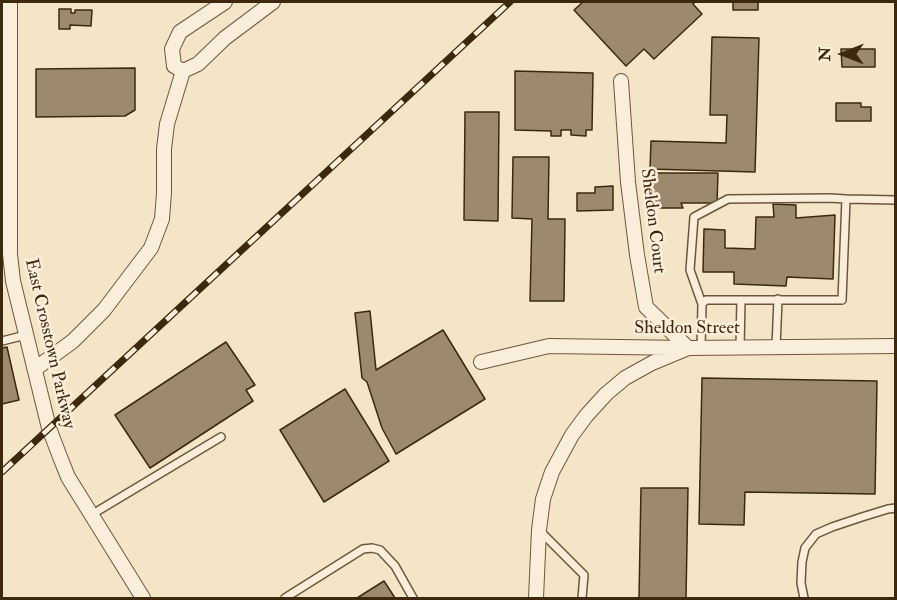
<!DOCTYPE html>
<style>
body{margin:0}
#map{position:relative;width:897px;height:600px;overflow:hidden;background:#f4e5c7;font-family:"IM FELL Double Pica",serif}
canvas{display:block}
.frame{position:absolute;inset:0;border:3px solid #3e280d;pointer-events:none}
.north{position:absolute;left:813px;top:24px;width:60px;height:60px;-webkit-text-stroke:4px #f8eedb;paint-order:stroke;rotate:270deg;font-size:16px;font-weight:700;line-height:24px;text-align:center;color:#3e280d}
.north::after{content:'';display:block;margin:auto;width:21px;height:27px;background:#3e280d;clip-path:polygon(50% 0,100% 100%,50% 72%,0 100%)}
</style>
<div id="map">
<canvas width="897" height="600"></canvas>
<div class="frame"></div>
<div class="north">N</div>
</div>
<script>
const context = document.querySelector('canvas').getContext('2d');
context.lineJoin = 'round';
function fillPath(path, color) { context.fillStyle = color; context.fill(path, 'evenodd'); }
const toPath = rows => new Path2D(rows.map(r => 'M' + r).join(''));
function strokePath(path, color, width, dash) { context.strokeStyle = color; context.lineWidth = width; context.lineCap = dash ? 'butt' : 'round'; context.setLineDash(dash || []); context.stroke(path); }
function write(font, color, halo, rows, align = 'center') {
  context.font = font + ' "IM FELL Double Pica",serif'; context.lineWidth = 5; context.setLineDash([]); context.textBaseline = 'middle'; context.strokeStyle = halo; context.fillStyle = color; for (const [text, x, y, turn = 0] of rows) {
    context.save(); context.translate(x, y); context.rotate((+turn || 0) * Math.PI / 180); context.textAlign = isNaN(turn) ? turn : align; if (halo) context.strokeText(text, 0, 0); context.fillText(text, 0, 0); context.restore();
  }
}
const building = toPath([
 [583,2,695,2,693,4,702,14,654,59,644,49,626,66,574,10,583,2],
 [733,2,758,2,758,10,733,10,733,2],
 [59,9,71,9,71,13,75,13,75,10,92,10,91,26,70,25,70,29,59,29,59,9],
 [712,37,759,38,755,172,650,169,651,141,726,143,727,115,710,115,712,37],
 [841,49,875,49,875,67,842,67,841,49],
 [135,68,135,110,125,116,36,117,36,69,135,68],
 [515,71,593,73,592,130,586,130,586,136,571,135,571,130,561,130,561,136,551,136,551,131,515,130,515,71],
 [836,103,861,103,861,107,871,107,871,121,836,121,836,103],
 [465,112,499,112,498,221,464,220,465,112],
 [513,157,549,157,548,219,565,219,564,301,530,301,532,219,512,218,513,157],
 [651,173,718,173,717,203,681,203,683,208,651,208,651,173],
 [613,186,613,210,577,211,577,193,595,193,595,187,613,186],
 [773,204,796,205,796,218,835,215,833,279,787,277,786,286,734,284,734,272,703,272,704,229,725,230,725,248,755,249,756,217,774,217,773,204],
 [370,311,376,370,443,330,485,399,396,454,382,428,367,382,362,378,355,313,370,311],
 [226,342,255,385,246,390,253,401,150,468,115,415,226,342],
 [7,347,19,400,2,404,2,348,7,347],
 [702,378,877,381,875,494,745,492,744,525,699,524,702,378],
 [345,389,389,461,324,502,280,430,345,389],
 [641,488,688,488,686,598,639,598,641,488],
 [384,581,395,598,357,598,384,581]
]);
const service = toPath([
 [702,304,690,270,694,217,728,199,830,198,846,199],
 [2,341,26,335],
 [776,347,778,299],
 [701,348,702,304,706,300,842,300,846,199,896,200],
 [740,348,741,300],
 [91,515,221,437],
 [541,532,584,575,582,598],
 [285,598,363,549,372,548,380,550,395,566,413,598],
 [804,598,801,583,802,562,805,548,816,534,832,527,862,517,888,509,896,508]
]);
const minor = toPath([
 [10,2,10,254,13,281,49,428,60,457,68,477,143,598],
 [225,2,180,32,172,49,174,66,183,71,198,64,225,38,273,2],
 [481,362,549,346,688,348,896,346],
 [35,369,73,341,104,310,151,248,162,219,164,193,164,149,167,124,183,71],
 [536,598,539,530,543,499,552,472,572,435,586,416,606,394,625,378,652,363,688,348,646,307,637,255,628,182,621,81]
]);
const rail = toPath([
 [2,472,510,2]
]);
const streetNames = [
 ["Sheldon Court",652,221,83],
 ["Sheldon Street",687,329],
 ["East Crosstown Parkway",49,344,77]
];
fillPath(building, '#9d8a6e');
strokePath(building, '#3e280d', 1.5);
strokePath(service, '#6c573c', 10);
strokePath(minor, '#6c573c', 16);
strokePath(service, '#f8eedb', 7);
strokePath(minor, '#f8eedb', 14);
strokePath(rail, '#3e280d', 7);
strokePath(rail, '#f8eedb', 4.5, [14]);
write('18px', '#3e280d', '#f8eedb', streetNames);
</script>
